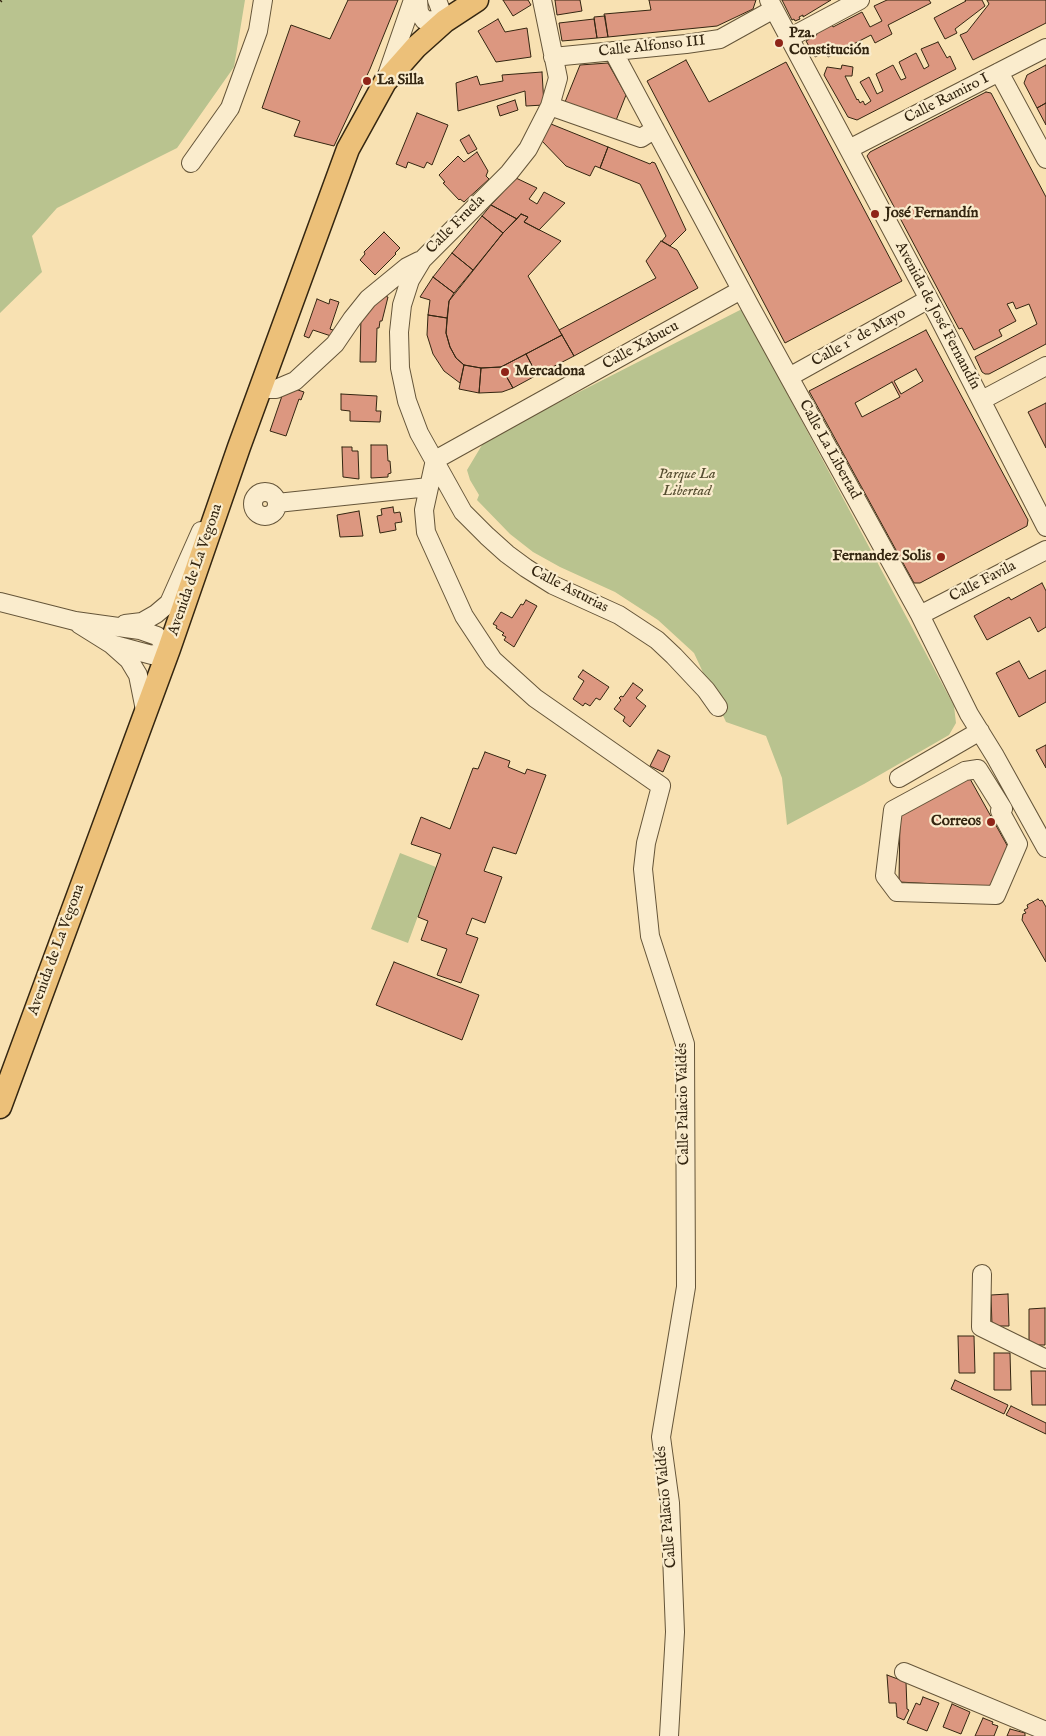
<!DOCTYPE html>
<meta charset="utf-8">
<style>
body{margin:0}
canvas{display:block;background:#f8e1b2}
</style>
<canvas width="1046" height="1736"></canvas>
<script>
const context = document.querySelector('canvas').getContext('2d');
context.lineJoin = 'round';
function fillPath(path, color) { context.fillStyle = color; context.fill(path, 'evenodd'); }
const toPath = rows => new Path2D(rows.map(r => 'M' + r).join(''));
function strokePath(path, color, width, dash) { context.strokeStyle = color; context.lineWidth = width; context.lineCap = dash ? 'butt' : 'round'; context.setLineDash(dash || []); context.stroke(path); }
function write(font, color, halo, rows, align = 'center') {
  context.font = font + ' "IM FELL English",serif'; context.lineWidth = 4.5; context.setLineDash([]); context.textBaseline = 'middle'; context.strokeStyle = halo; context.fillStyle = color; for (const [text, x, y, turn = 0] of rows) {
    context.save(); context.translate(x, y); context.rotate((+turn || 0) * Math.PI / 180); context.textAlign = isNaN(turn) ? turn : align; if (halo) context.strokeText(text, 0, 0); context.fillText(text, 0, 0); context.restore();
  }
}
const green = toPath([
 [0,0,245,0,234,67,177,148,57,208,32,236,42,272,0,313],
 [742,309,954,706,956,723,949,735,864,784,787,825,782,778,766,736,726,722,694,653,658,620,615,592,560,567,533,552,510,534,477,500,479,495,470,480,467,470,485,440],
 [400,853,436,867,408,943,371,929]
]);
const building = toPath([
 [348,0,398,0,370,69,334,146,294,136,300,121,262,108,291,25,330,39,348,0],
 [503,0,528,0,531,5,513,16,503,0],
 [555,0,580,0,582,11,557,15,555,0],
 [649,0,756,0,753,9,717,26,608,37,604,14,651,10,649,0],
 [782,0,831,0,803,17,803,15,799,17,800,19,795,21,794,19,792,20,782,0],
 [887,0,929,0,931,3,888,25,892,34,875,43,871,35,828,57,825,52,815,57,806,41,817,35,814,31,831,22,833,27,862,12,870,27,882,21,874,6,887,0],
 [965,0,982,0,985,6,955,29,957,33,945,39,934,18,966,1,965,0],
 [987,0,1046,0,1046,23,973,60,960,35,967,32,989,4,987,0],
 [605,16,608,37,597,38,594,17,605,16],
 [498,19,505,32,527,28,531,57,496,62,478,31,498,19],
 [594,19,597,38,562,41,559,23,594,19],
 [938,42,947,58,950,56,956,69,857,120,848,117,824,75,827,67,841,69,842,65,853,67,852,76,845,76,857,100,858,99,860,103,863,101,865,105,871,101,860,82,869,77,877,94,883,91,876,74,893,65,901,80,906,78,899,62,916,53,924,69,929,66,921,49,938,42],
 [686,60,709,102,786,62,902,281,785,343,647,81,686,60],
 [608,63,626,95,615,123,565,102,580,65,608,63],
 [1046,65,1046,103,1037,108,1024,83,1027,75,1046,65],
 [542,72,544,105,526,106,525,91,458,111,456,83,477,76,480,85,503,81,502,75,542,72],
 [986,92,991,93,1046,197,1046,344,989,374,985,374,982,372,975,357,1037,324,1029,304,1016,309,1013,302,1007,304,1016,321,999,330,1002,336,974,350,962,328,959,329,867,156,870,152,986,92],
 [515,100,518,110,500,116,497,106,515,100],
 [1046,103,1046,125,1037,108,1046,103],
 [417,113,448,125,432,165,427,162,424,168,408,162,406,168,396,164,417,113],
 [551,124,608,147,600,168,595,166,590,176,566,166,541,140,551,124],
 [469,135,477,149,468,154,460,140,469,135],
 [608,147,650,164,652,162,655,163,686,230,670,246,662,241,666,236,640,184,600,168,608,147],
 [477,152,488,171,486,176,489,179,464,202,460,199,459,200,443,183,445,182,439,175,458,156,464,162,477,152],
 [516,178,537,188,529,199,537,204,544,192,565,203,539,230,524,222,528,217,521,214,517,219,491,205,516,178],
 [491,205,517,219,503,233,482,216,491,205],
 [521,214,528,217,524,222,561,241,528,276,562,335,501,367,481,368,464,365,456,358,450,347,446,333,449,301,503,233,521,214],
 [482,216,503,233,473,270,452,253,482,216],
 [384,232,400,248,395,253,396,254,375,275,360,260,365,254,364,252,384,232],
 [661,241,677,250,698,288,574,356,559,330,656,278,646,261,661,241],
 [452,253,473,270,454,293,433,277,452,253],
 [433,277,454,293,449,301,447,318,428,315,430,300,420,297,433,277],
 [381,295,388,297,382,321,380,321,379,328,377,328,376,362,360,362,361,315,381,295],
 [317,299,329,304,330,299,339,302,330,329,333,330,331,336,313,330,309,338,304,336,317,299],
 [428,315,447,318,446,333,450,347,456,358,464,365,460,383,444,371,433,354,427,335,428,315],
 [926,330,1028,520,1027,526,920,583,914,583,809,391,926,330],
 [562,335,574,356,537,375,526,354,562,335],
 [526,354,537,375,513,388,501,367,526,354],
 [464,365,481,368,479,393,459,389,464,365],
 [501,367,513,388,502,392,479,393,481,368,501,367],
 [916,369,923,381,901,394,894,381,916,369],
 [892,382,900,397,862,417,855,403,892,382],
 [292,388,304,392,301,400,299,399,286,436,270,431,283,393,292,388],
 [341,394,377,396,376,411,381,411,380,422,350,421,350,411,341,410,341,394],
 [1046,403,1046,448,1028,412,1046,403],
 [371,445,387,445,388,461,390,461,391,473,388,474,388,477,371,478,371,445],
 [342,447,352,447,352,451,358,451,359,479,343,477,342,447],
 [393,507,394,513,400,512,402,522,395,523,396,530,380,533,377,516,382,515,381,509,393,507],
 [359,511,363,536,340,537,337,515,359,511],
 [1042,583,1046,591,1046,627,1038,632,1030,617,987,640,974,616,1009,597,1011,600,1042,583],
 [526,600,537,606,514,647,504,640,506,637,502,635,504,633,496,628,497,626,493,624,501,612,512,618,521,604,523,605,526,600],
 [1019,661,1029,679,1046,670,1046,702,1019,717,996,673,1019,661],
 [583,670,609,687,600,700,596,698,590,706,585,703,583,706,573,699,584,681,578,677,583,670],
 [633,683,643,690,636,698,646,706,630,727,623,721,625,717,614,709,621,700,619,698,621,696,623,697,633,683],
 [1046,745,1046,768,1036,750,1046,745],
 [658,750,670,756,663,772,650,766,658,750],
 [485,752,510,761,508,767,525,774,527,769,546,775,516,854,493,847,484,871,502,877,485,923,472,918,466,934,478,938,461,983,437,975,447,949,421,940,428,921,418,917,441,854,411,844,421,817,450,829,473,768,478,769,485,752],
 [969,777,1008,847,992,887,899,882,900,815,969,777],
 [1038,899,1040,901,1042,900,1046,907,1046,962,1022,920,1023,914,1026,913,1024,910,1028,908,1027,905,1038,899],
 [394,962,479,995,462,1040,376,1005,394,962],
 [1008,1294,1009,1326,992,1326,991,1295,1008,1294],
 [1045,1308,1045,1345,1029,1345,1029,1309,1045,1308],
 [958,1336,974,1336,975,1373,959,1373,958,1336],
 [994,1353,1010,1353,1011,1390,994,1390,994,1353],
 [1031,1371,1046,1371,1046,1405,1032,1405,1031,1371],
 [955,1380,1008,1405,1004,1414,951,1389,955,1380],
 [1011,1406,1046,1423,1046,1434,1006,1415,1011,1406],
 [887,1675,906,1682,907,1709,909,1710,904,1720,897,1717,896,1703,889,1703,887,1675],
 [923,1697,939,1703,927,1731,907,1723,916,1703,920,1705,923,1697],
 [952,1704,970,1712,961,1734,943,1727,952,1704],
 [983,1718,993,1722,992,1724,998,1726,994,1736,975,1736,983,1718],
 [1010,1729,1025,1733,1025,1736,1007,1736,1010,1729]
]);
const minor = toPath([
 [418,0,419,12,424,20,445,21,437,0],
 [542,0,558,78,550,106,528,149,509,173,422,260,410,280,402,305,399,332,400,368,407,401,419,433,463,512,487,536,507,554,526,568,553,585,619,615,657,640,674,656,706,690,718,707],
 [769,0,939,318,1046,527],
 [789,38,860,0],
 [613,51,751,308,920,615,969,714,995,756,1046,848],
 [553,57,686,44,720,39,774,9],
 [999,72,1046,159],
 [386,78,413,0],
 [550,106,641,138,655,129],
 [849,149,1046,48],
 [191,163,230,108,258,31,263,0],
 [789,377,929,299],
 [261,389,276,389,295,381,335,344,352,319,368,299,407,267,419,261],
 [982,400,1046,366],
 [435,460,424,510,426,532,464,616,493,660,535,698,661,786,646,843,643,869,650,936,685,1044,686,1287,661,1437,670,1503,675,1632,669,1736],
 [435,460,741,290],
 '253 504a12 12 0 1 1 24 0a12 12 0 1 1-24 0Z',
 [277,503,429,487],
 [0,602,75,621,140,630,157,636,169,649,152,655,111,644],
 [920,615,1046,550],
 [79,624,111,644,129,660,138,675,145,710],
 [125,624,142,622,156,614,169,603,201,531],
 [978,769,1003,809,1000,811,1018,844,996,895,897,892,885,876,893,810,965,771,978,769],
 [899,778,980,731],
 [982,1274,981,1327,1046,1359],
 [904,1672,1046,1731]
]);
const major = toPath([
 [0,1107,169,649,239,447,348,149,385,82,416,47,445,21,477,0]
]);
const rail = toPath([
 [0,1,1,0]
]);
const markers = [
 [779,43,5,"#8f2418"],
 [367,81,5,"#8f2418"],
 [875,214,5,"#8f2418"],
 [505,372,5,"#8f2418"],
 [941,557,5,"#8f2418"],
 [991,822,5,"#8f2418"]
];
const poiNames = [
 ["Pza.",789,34],
 ["Constitución",789,51],
 ["La Silla",377,81],
 ["José Fernandín",885,214],
 ["Mercadona",515,372],
 ["Fernandez Solis",931,557,"right"],
 ["Correos",981,822,"right"]
];
const streetNames = [
 ["Calle Alfonso III",652,47,-6],
 ["Calle Ramiro I",947,99,-27],
 ["Calle Fruela",456,225,-45],
 ["Avenida de José Fernandín",937,316,62],
 ["Calle 1º de Mayo",859,338,-29],
 ["Calle Xabucu",641,346,-29],
 ["Calle La Libertad",829,450,61],
 ["Avenida de La Vegona",196,570,-71],
 ["Calle Favila",983,582,-27],
 ["Calle Asturias",569,590,27],
 ["Avenida de La Vegona",57,950,-70],
 ["Calle Palacio Valdés",684,1104,-91],
 ["Calle Palacio Valdés",667,1507,-95]
];
const parkNames = [
 ["Parque La",687,475],
 ["Libertad",687,492]
];
fillPath(green, '#b9c38f');
fillPath(building, '#dc9780');
strokePath(building, '#342611', 1);
strokePath(minor, '#655539', 20);
strokePath(major, '#342611', 25);
strokePath(minor, '#faeccd', 18);
strokePath(major, '#ecc079', 22);
strokePath(rail, '#342611', 4, [9, 9]);
for (const [x, y, r, color] of markers) { const dot = new Path2D(); dot.arc(x, y, r, 0, 2 * Math.PI); context.fillStyle = color; context.fill(dot); strokePath(dot, '#faeccd', 2); }
write('bold 15px', '#342611', '#faeccd', poiNames, 'left');
write('15px', '#342611', '#faeccd', streetNames);
write('italic 15px', '#554d30', '#faeccd', parkNames);
</script>
